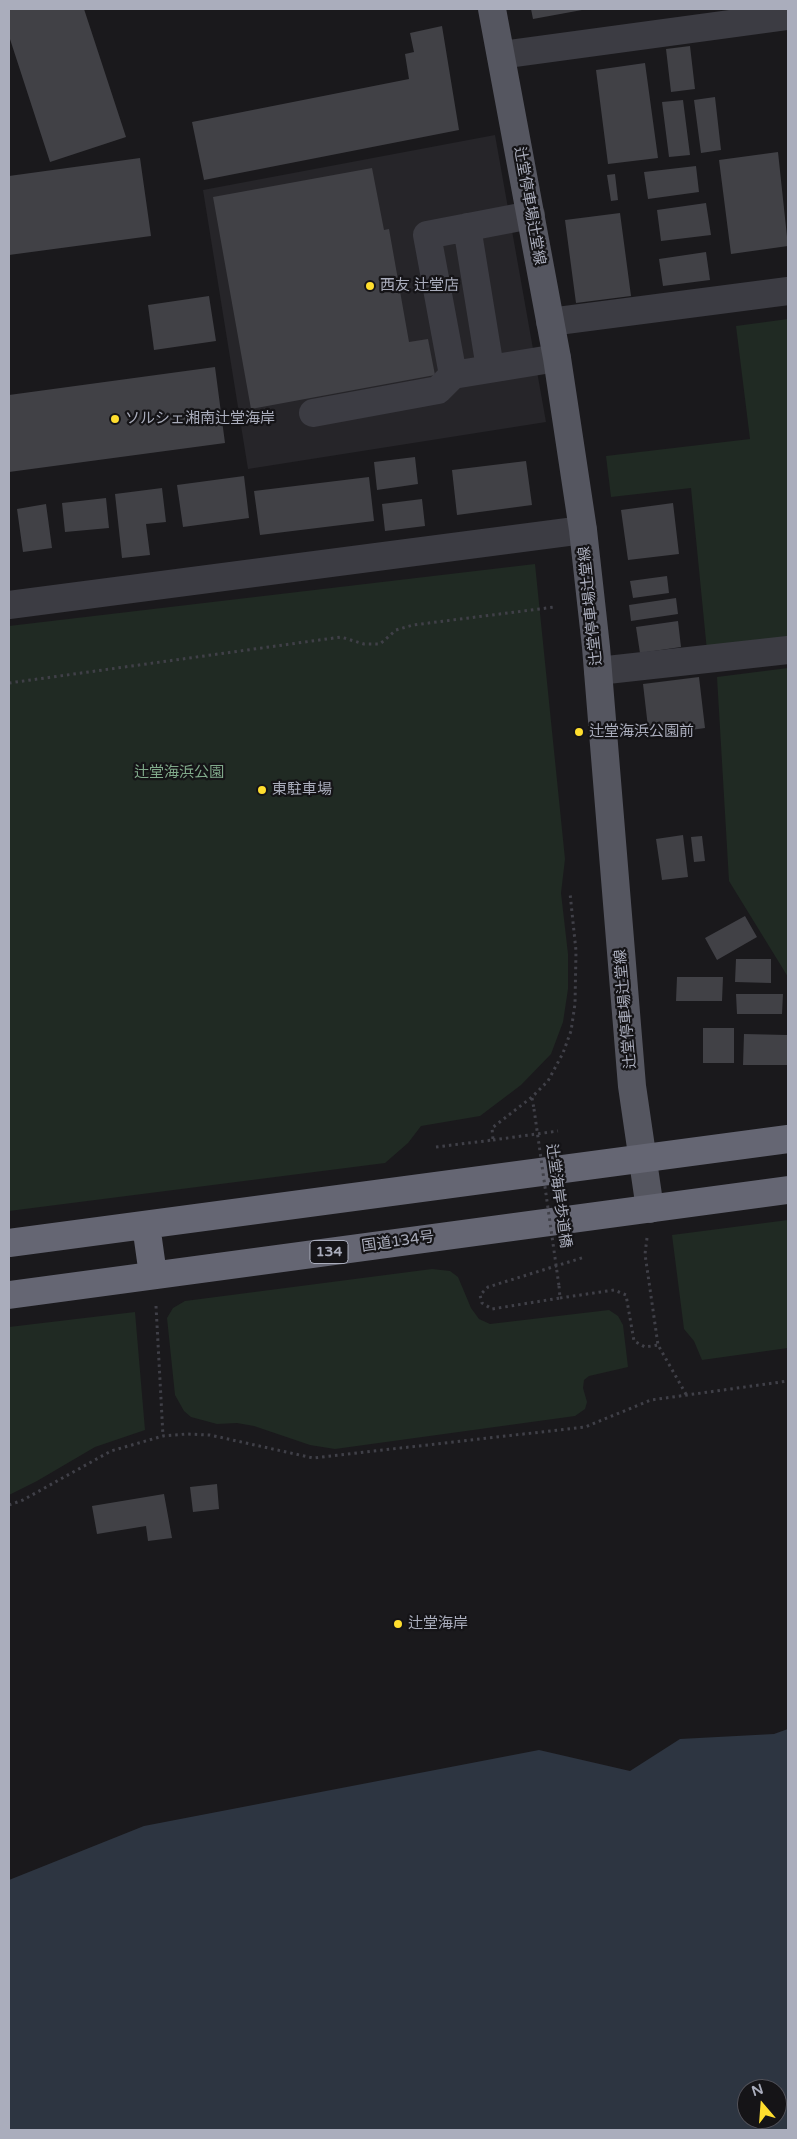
<!DOCTYPE html>
<meta charset="utf-8">
<style>
body{margin:0}
#map{position:relative;width:797px;height:2139px;overflow:hidden;background:#1a191c;font-family:"Varela Round",sans-serif}
canvas{display:block}
.frame{position:absolute;inset:0;border:10px solid #aaadbc;pointer-events:none}
.north{position:absolute;left:737px;top:2079px;width:50px;height:50px;box-sizing:border-box;background:#151417;border:1px solid #515159;border-radius:50%;rotate:342deg;font-size:14px;font-weight:700;line-height:20px;text-align:center;color:#aaadbc}
.north::after{content:'';display:block;margin:auto;width:18px;height:22px;background:#ffde2e;clip-path:polygon(50% 0,100% 100%,50% 72%,0 100%)}
</style>
<div id="map">
<canvas width="797" height="2139"></canvas>
<div class="frame"></div>
<div class="north">N</div>
</div>
<script>
const context = document.querySelector('canvas').getContext('2d');
context.lineJoin = 'round';
function fillPath(path, color) { context.fillStyle = color; context.fill(path, 'evenodd'); }
const toPath = rows => new Path2D(rows.map(r => 'M' + r).join(''));
function strokePath(path, color, width, dash) { context.strokeStyle = color; context.lineWidth = width; context.lineCap = dash ? 'butt' : 'round'; context.setLineDash(dash || []); context.stroke(path); }
function write(font, color, halo, rows, align = 'center') {
  context.font = font + ' "Varela Round","Noto Sans JP",sans-serif'; context.lineWidth = 4.5; context.setLineDash([]); context.textBaseline = 'middle'; context.strokeStyle = halo; context.fillStyle = color; for (const [text, x, y, turn = 0] of rows) {
    context.save(); context.translate(x, y); context.rotate((+turn || 0) * Math.PI / 180); context.textAlign = isNaN(turn) ? turn : align; if (halo) context.strokeText(text, 0, 0); context.fillText(text, 0, 0); context.restore();
  }
}
const built = toPath([
 [495,135,546,422,248,469,203,190]
]);
const green = toPath([
 [788,319,788,641,707,651,691,488,611,497,606,456,750,439,736,326],
 [535,564,565,859,561,893,568,954,568,989,563,1022,551,1054,521,1085,480,1116,421,1126,408,1143,385,1163,9,1211,9,626],
 [788,668,788,977,729,881,717,677],
 [788,1220,788,1348,702,1360,694,1341,684,1329,672,1235],
 [432,1269,450,1271,458,1277,471,1308,479,1319,490,1324,609,1310,618,1316,623,1325,628,1367,589,1376,584,1380,583,1388,587,1402,585,1409,575,1416,335,1449,310,1445,254,1426,237,1423,217,1424,191,1417,184,1411,175,1395,167,1318,173,1308,185,1301],
 [135,1312,145,1430,95,1447,37,1481,9,1495,9,1327]
]);
const water = toPath([
 [788,1729,788,2130,9,2130,9,1880,144,1826,539,1750,630,1771,680,1739,774,1734],
 [747,2089,777,2089,777,2119,747,2119]
]);
const building = toPath([
 [9,9,84,9,126,137,50,162,9,36],
 [531,9,581,9,582,10,533,19],
 [442,26,459,130,204,180,192,122,409,79,405,54,414,52,410,33],
 [690,46,695,89,671,92,666,49],
 [645,63,658,158,608,164,596,70],
 [715,97,721,150,701,153,694,100],
 [683,100,690,155,669,157,662,102],
 [778,152,788,246,731,254,719,160],
 [140,158,151,236,9,255,9,176],
 [696,166,699,192,648,199,644,172],
 [372,168,384,230,389,229,409,342,428,339,435,375,251,409,213,197],
 [615,174,618,200,611,201,607,175],
 [706,203,711,235,661,241,657,210],
 [620,213,631,296,576,303,565,220],
 [706,252,710,280,663,286,659,259],
 [209,296,216,341,154,350,148,305],
 [215,367,225,443,9,472,9,395],
 [415,457,418,484,377,490,374,462],
 [526,461,532,505,457,515,452,470],
 [244,476,249,518,183,527,177,485],
 [369,477,374,521,260,535,254,491],
 [162,488,166,522,146,524,150,555,122,558,115,494],
 [106,498,109,528,65,532,62,503],
 [422,499,425,526,385,531,382,504],
 [673,503,679,554,628,560,621,510],
 [46,504,52,548,23,552,17,509],
 [667,576,669,593,633,598,630,581],
 [676,598,678,614,631,621,629,605],
 [678,621,681,647,640,653,636,627],
 [699,677,705,728,649,736,643,684],
 [683,835,688,877,662,880,656,839],
 [702,836,705,861,694,862,691,837],
 [745,916,757,937,717,960,705,938],
 [736,959,771,959,771,983,735,982],
 [677,977,723,977,722,1001,676,1001],
 [736,994,783,994,782,1014,737,1014],
 [703,1028,734,1028,734,1063,703,1063],
 [744,1034,787,1035,787,1065,743,1065],
 [217,1484,219,1509,193,1512,190,1487],
 [164,1494,172,1538,148,1541,146,1526,97,1534,92,1506]
]);
const path = toPath([
 [9,683,341,637,364,644,380,644,396,630,413,625,555,607],
 [532,1098,534,1109],
 [493,1140,558,1131],
 [436,1147,493,1140,492,1128,532,1097,548,1081,563,1053,571,1031,575,1004,576,951,570,893],
 [647,1238,645,1254,658,1345,687,1396],
 [559,1286,560,1298,492,1309,482,1303,480,1295,488,1287,585,1257],
 [560,1298,614,1290,626,1295,634,1341,645,1347,658,1345],
 [156,1306,163,1436],
 [9,1505,23,1500,111,1451,163,1436,186,1434,210,1435,313,1458,585,1427,651,1400,788,1381]
]);
const minor = toPath([
 [501,55,788,16],
 [467,227,490,368],
 [550,322,788,291],
 [453,375,427,235,531,215],
 [313,413,438,390,453,375,557,358],
 [9,605,583,530],
 [598,671,788,650]
]);
const major = toPath([
 [492,9,557,358,583,530,596,647,632,1086,650,1209]
]);
const highway = toPath([
 [146,1225,153,1275],
 [9,1243,788,1139],
 [9,1295,788,1190]
]);
const pathBridge = toPath([
 [534,1109,559,1286]
]);
const markers = [
 [370,286,5,"#ffde2e"],
 [115,419,5,"#ffde2e"],
 [579,732,5,"#ffde2e"],
 [262,790,5,"#ffde2e"],
 [398,1624,5,"#ffde2e"]
];
const shields = [
 [329,1252,38]
];
const shieldNames = [
 ["134",329,1252]
];
const streetNames = [
 ["辻堂停車場辻堂線",529,206,80],
 ["辻堂停車場辻堂線",591,606,-96],
 ["辻堂停車場辻堂線",626,1009,-95],
 ["辻堂海岸歩道橋",558,1196,82],
 ["国道134号",398,1242,-8]
];
const poiNames = [
 ["西友 辻堂店",380,286],
 ["ソルシェ湘南辻堂海岸",125,419],
 ["辻堂海浜公園前",589,732],
 ["東駐車場",272,790],
 ["辻堂海岸",408,1624]
];
const parkNames = [
 ["辻堂海浜公園",179,773]
];
fillPath(built, '#262529');
fillPath(green, '#202a23');
fillPath(water, '#2d3541');
fillPath(building, '#414146');
strokePath(path, '#404048', 3, [2.5, 4]);
strokePath(minor, '#3c3c43', 28);
strokePath(major, '#555660', 28);
strokePath(highway, '#656673', 28);
strokePath(pathBridge, '#404048', 3, [2.5, 4]);
for (const [x, y, r, color] of markers) { const dot = new Path2D(); dot.arc(x, y, r, 0, 2 * Math.PI); context.fillStyle = color; context.fill(dot); strokePath(dot, '#151417', 2); }
for (const [x, y, w] of shields) { const box = new Path2D(); box.roundRect(x - w / 2, y - 11.5, w, 23, 4); context.fillStyle = '#151417'; context.fill(box); strokePath(box, '#aaadbc', 1); }
write('bold 14px', '#aaadbc', null, shieldNames);
write('15px', '#aaadbc', '#151417', streetNames);
write('15px', '#aaadbc', '#151417', poiNames, 'left');
write('15px', '#80a98a', '#151417', parkNames);
</script>
